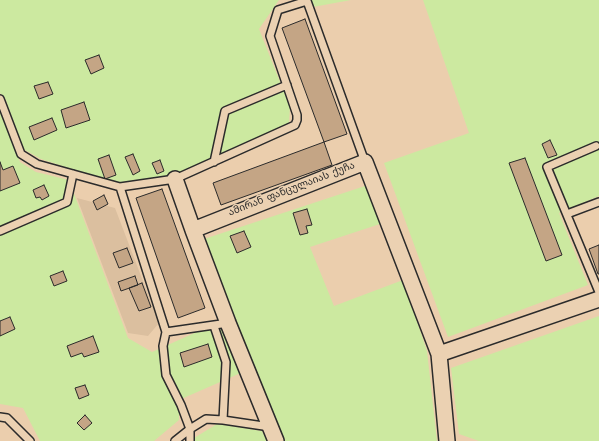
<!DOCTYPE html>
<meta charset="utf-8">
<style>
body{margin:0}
canvas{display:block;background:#ebcead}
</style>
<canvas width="599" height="441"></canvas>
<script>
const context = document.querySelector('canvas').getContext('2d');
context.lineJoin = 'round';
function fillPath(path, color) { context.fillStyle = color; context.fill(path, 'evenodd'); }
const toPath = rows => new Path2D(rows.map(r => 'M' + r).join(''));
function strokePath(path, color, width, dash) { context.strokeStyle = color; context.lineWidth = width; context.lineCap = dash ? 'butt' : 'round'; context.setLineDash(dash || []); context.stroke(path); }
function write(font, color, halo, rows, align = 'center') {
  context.font = font + ' Kalam,"Noto Sans Georgian",sans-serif'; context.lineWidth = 3; context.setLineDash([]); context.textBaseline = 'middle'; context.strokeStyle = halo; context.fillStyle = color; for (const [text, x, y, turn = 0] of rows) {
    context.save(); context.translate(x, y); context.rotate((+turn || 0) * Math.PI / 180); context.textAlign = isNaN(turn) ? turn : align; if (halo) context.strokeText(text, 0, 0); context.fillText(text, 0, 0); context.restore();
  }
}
const built = toPath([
 [77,198,115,208,159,323,148,336,128,333]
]);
const green = toPath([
 [0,0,279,0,259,29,290,107,289,123,174,176,152,179,114,183,41,159,23,149,6,100,0,93],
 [310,0,351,0,313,7],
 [423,0,599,0,599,196,559,213,588,285,448,337,384,163,469,133],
 [0,109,20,162,36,172,69,180,128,338,152,352,219,322,243,372,179,400,179,420,154,441,40,441,23,408,0,404],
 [368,185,383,223,310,247,334,306,403,280,427,351,437,441,284,441,204,239],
 [599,316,599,441,479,441,459,434,451,368],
 [217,424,262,431,267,441,195,441,194,438]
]);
const building = toPath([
 [305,19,347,134,324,142,282,28,305,19],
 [99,55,104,68,91,74,85,60,99,55],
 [48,82,53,94,39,99,34,86,48,82],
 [84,102,90,120,66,128,61,110,84,102],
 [52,118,57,130,34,140,29,127,52,118],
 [550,140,557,155,548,158,542,144,550,140],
 [324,142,332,165,221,205,213,183,324,142],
 [133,154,140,171,133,175,125,157,133,154],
 [109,155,116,175,105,179,98,159,109,155],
 [525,158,562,255,546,261,509,163,525,158],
 [160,160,164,171,157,174,152,163,160,160],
 [0,162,3,170,13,166,20,183,0,191,0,162],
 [44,185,49,196,42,200,40,197,36,198,33,190,44,185],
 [162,189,205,308,178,318,136,198,162,189],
 [104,195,108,204,97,210,93,201,104,195],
 [307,209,312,225,306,226,308,233,300,235,293,213,307,209],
 [244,231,251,247,237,253,230,236,244,231],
 [599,245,599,274,598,274,589,249,599,245],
 [127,248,133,263,119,268,113,253,127,248],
 [63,271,67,281,54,286,50,276,63,271],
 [135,276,138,285,121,291,118,282,135,276],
 [142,283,151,307,139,311,129,288,142,283],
 [10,317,15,329,0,336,0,321,10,317],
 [93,336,99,352,84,357,82,353,71,357,67,346,93,336],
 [208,344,212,357,184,367,180,353,208,344],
 [85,385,89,395,79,399,75,388,85,385],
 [85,415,92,423,84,430,77,423,85,415]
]);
const lane = toPath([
 [0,99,21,154,37,164,120,187,175,179,295,125,297,120,297,115,270,36,278,10,307,1,365,162],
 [596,146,547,167,599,292],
 [214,162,225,111,287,85],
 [120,187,166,332,228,323],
 [567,214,599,202],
 [0,231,67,202,73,174],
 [214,326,226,362,223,420],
 [166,332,163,346,166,375,181,405,190,429,190,441],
 [0,417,7,418,30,441],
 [175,441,190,429,206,419,223,420,270,427]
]);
const street = toPath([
 [175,179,193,230],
 [439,354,599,299],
 [276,441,228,323,193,230,365,162,439,354,447,441]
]);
const streetNames = [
 ["ამირან ფანცულაიას ქუჩა",292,190,-21]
];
fillPath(built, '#dbbf9f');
fillPath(green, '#cce9a0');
fillPath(building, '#c4a585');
strokePath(building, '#2b2b2b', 1);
strokePath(lane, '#2b2b2b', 10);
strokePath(street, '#2b2b2b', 18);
strokePath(lane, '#ebd1b2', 7);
strokePath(street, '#ebd1b2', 15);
write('10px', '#2b2b2b', '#ebd1b2', streetNames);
</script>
